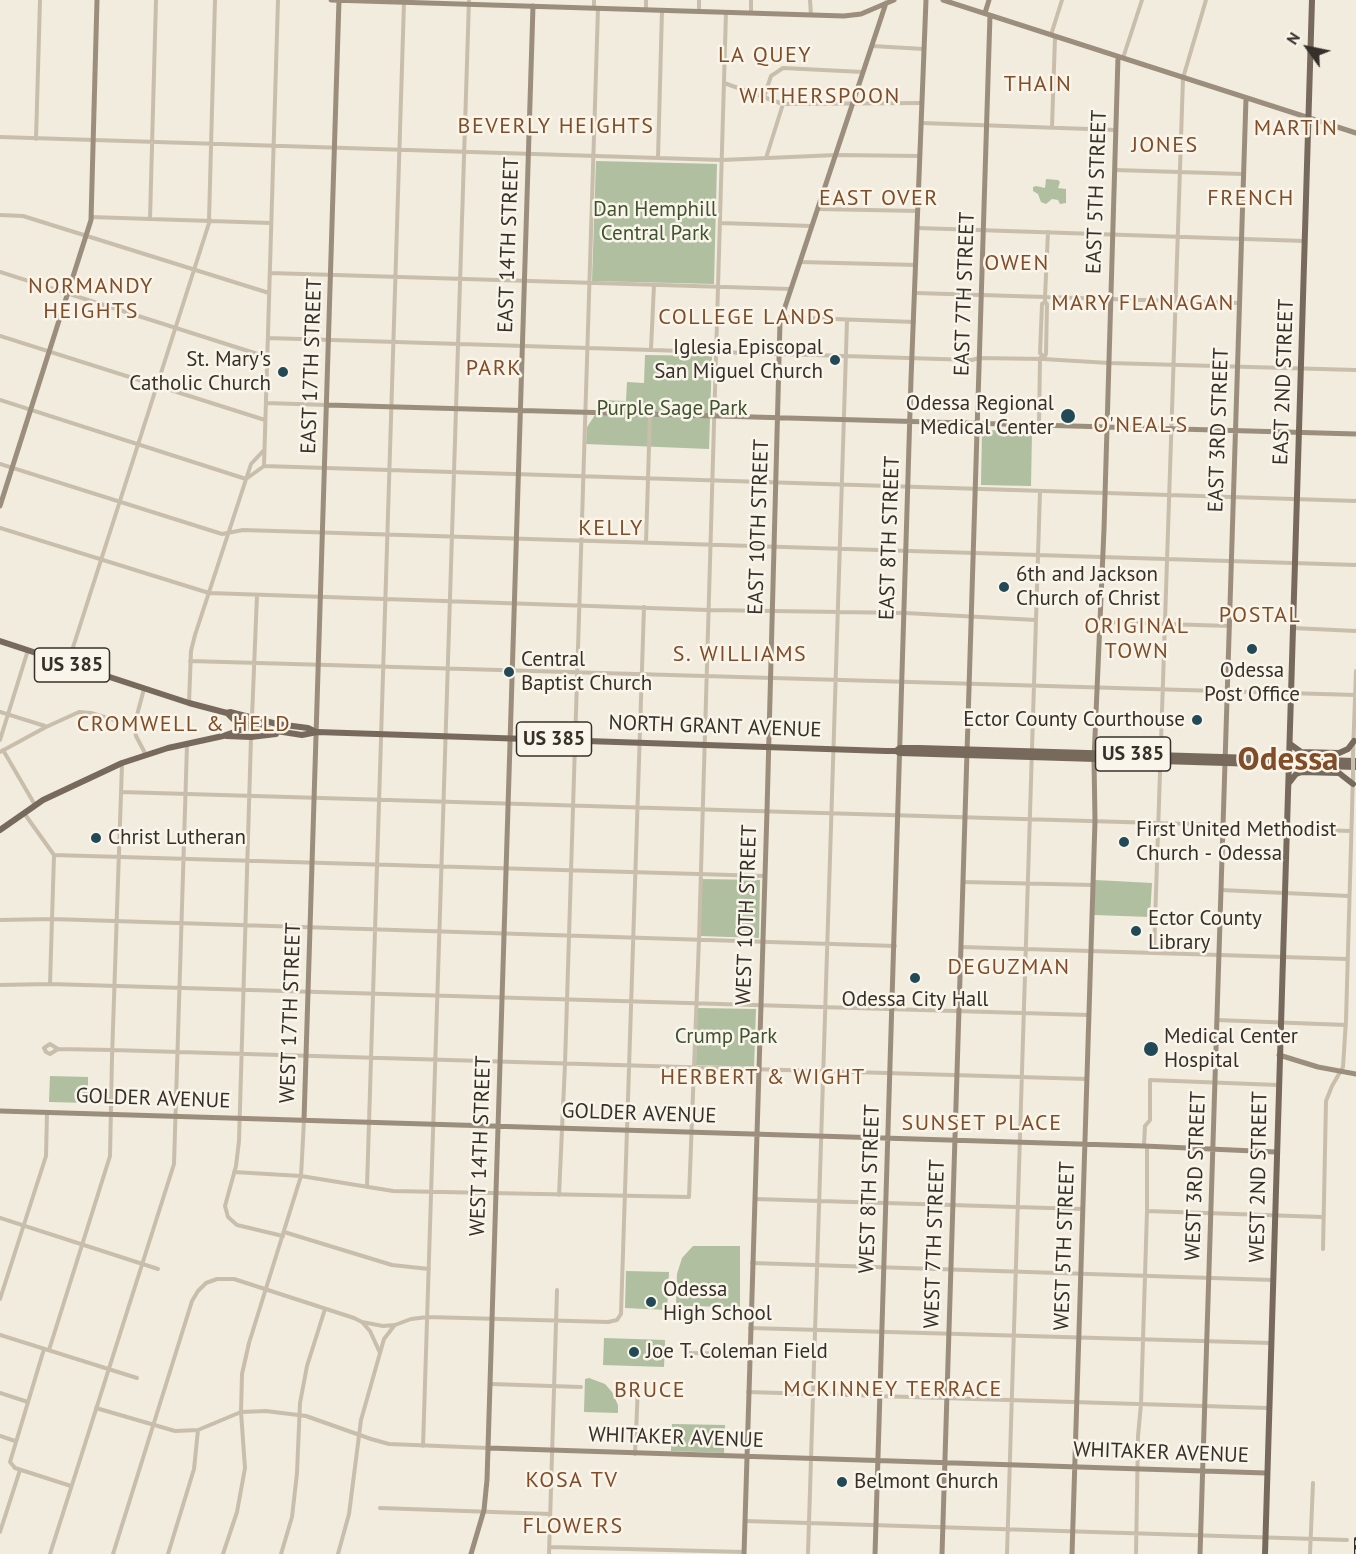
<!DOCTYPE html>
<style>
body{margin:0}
#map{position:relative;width:1356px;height:1554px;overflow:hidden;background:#f1ecde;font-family:"PT Sans",sans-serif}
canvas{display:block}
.north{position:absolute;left:1278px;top:18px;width:60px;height:60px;-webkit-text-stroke:4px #f9f5ea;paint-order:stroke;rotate:303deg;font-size:16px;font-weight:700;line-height:24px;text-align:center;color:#37302a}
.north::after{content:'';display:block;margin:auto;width:21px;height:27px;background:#37302a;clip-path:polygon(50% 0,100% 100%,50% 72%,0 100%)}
</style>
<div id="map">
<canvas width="1356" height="1554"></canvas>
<div class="north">N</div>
</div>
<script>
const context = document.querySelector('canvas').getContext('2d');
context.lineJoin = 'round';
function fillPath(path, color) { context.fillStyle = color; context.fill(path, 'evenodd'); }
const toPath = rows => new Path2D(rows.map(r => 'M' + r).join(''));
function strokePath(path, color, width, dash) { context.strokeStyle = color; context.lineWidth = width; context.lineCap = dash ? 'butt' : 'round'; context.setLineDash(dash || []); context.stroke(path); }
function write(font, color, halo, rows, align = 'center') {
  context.font = font + ' "PT Sans",sans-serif'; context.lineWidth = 5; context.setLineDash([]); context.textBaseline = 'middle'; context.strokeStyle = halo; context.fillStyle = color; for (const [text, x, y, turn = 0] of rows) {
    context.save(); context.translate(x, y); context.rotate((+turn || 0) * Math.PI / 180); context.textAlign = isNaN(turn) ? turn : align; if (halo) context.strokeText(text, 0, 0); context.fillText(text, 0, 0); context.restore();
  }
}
const green = toPath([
 [596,161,717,164,714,284,592,281],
 [1046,179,1058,180,1060,182,1058,188,1066,189,1066,203,1060,204,1058,200,1052,199,1046,204,1041,202,1038,194,1033,191,1033,187,1036,186,1045,188],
 [645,355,712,356,709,449,586,444,587,427,599,409,600,400,626,401,627,382,644,383],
 [982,430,1032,431,1031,486,981,485],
 [701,879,760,880,759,938,700,936],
 [1095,880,1152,883,1150,917,1094,915],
 [697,1008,756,1009,754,1067,696,1065],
 [50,1076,88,1077,88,1103,49,1102],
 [693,1246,740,1246,740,1307,676,1306,677,1274,682,1258],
 [626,1271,669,1272,667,1310,625,1308],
 [604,1338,665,1340,664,1367,603,1365],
 [589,1378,605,1384,612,1392,618,1405,618,1413,584,1412,585,1379],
 [672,1424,725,1425,724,1453,671,1451]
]);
const street = toPath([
 [810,0,811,15],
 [594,8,594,0],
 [646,10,646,0],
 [699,11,699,0],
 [751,13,751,0],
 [1051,35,1062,0],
 [872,46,924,49],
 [1123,58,1142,0],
 [724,83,783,104,922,103],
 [764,97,771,76,783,68,863,72],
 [922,123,1116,130],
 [1052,127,1055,37],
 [0,137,722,160,836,155,920,156],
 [36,139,40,0],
 [658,158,662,10],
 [766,158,783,104],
 [1115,170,1243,174],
 [818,209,918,211],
 [0,215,23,216,269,293],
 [91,217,271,223],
 [150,219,156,0],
 [209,220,215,0],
 [720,223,812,226],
 [918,228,1304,241],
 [800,262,916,265],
 [0,272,267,357],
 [270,273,791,289],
 [916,293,1239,303],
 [782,317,914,322],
 [0,336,265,420],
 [268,338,972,360,979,358,1043,359,1109,363,1356,370],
 [651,349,654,285],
 [1043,356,1040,353,1042,304,1045,302],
 [1043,359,1046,354,1047,304,1045,302,1045,297,1048,232],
 [0,400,246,479],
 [266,403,327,405],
 [1039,425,1040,358],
 [0,464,222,534,243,530,1356,565],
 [264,466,278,0],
 [246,479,264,466,1356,501],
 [0,528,209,593,708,610,905,613,1036,620],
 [646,543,650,414],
 [1099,622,1230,626],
 [1293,628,1356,631],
 [190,661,1356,695],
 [68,663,210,220],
 [144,689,134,726,136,736,146,755],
 [189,703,191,651,195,635,251,464,264,450],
 [0,712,45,726],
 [252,717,257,595],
 [251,737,239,1141,236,1166,225,1206,228,1217,237,1225,283,1236],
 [0,740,28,650],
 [3,750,35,805],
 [0,752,46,727,79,712,91,713,134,726],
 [1353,753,1356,671],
 [121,792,1223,825],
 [24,813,54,855,50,984],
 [1287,829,1351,831],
 [54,855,765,876],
 [963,882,1093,885],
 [1221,890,1349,896],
 [0,920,52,919,895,946],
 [961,947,1348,959],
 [1154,953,1183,78,1206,0],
 [0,985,50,984,1089,1015],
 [1217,1020,1346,1025],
 [58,1049,50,1044,44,1048,46,1052,50,1054,58,1049,112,1050,1087,1079],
 [1144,1146,1145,1126,1150,1120,1150,1080,1278,1085],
 [234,1172,301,1176,393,1191,689,1197,699,939,726,12],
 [367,1187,404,2],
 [559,1195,565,1064,598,8],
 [755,1199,1082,1209],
 [1147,1211,1323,1217],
 [0,1218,158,1269],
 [284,1232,392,1265,429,1269],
 [1323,1249,1326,1101,1332,1086,1343,1067,1346,1020,1353,775],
 [752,1263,1273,1280],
 [0,1299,46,1156,47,1112],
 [362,1322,383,1326,395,1325,411,1319,428,1317,608,1322,617,1320,621,1314,644,607],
 [750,1328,1271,1343],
 [0,1335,137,1378],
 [44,1349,10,1462,15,1468,71,1486],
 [49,1350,110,1156,112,1057,122,764],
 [687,1353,749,1354],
 [490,1384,581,1387],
 [748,1392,1268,1408],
 [0,1393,28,1402],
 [96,1408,175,1431,198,1430,241,1412,266,1411,306,1416,371,1439,389,1444,488,1448],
 [0,1436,15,1441],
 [423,1446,469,0],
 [635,1454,638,1387],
 [380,1508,550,1514],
 [745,1521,1347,1540],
 [0,1532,20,1470],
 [550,1547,744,1552],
 [50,1554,174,1164,187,745],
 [113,1554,192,1301,198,1291,206,1283,217,1279,234,1279,354,1318,362,1322,370,1331,380,1353],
 [168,1554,194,1469,198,1430],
 [223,1554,237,1512,245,1468,241,1412,242,1374,249,1343,301,1176,304,1120],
 [281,1554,292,1517,297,1473,300,1403,307,1366,325,1309],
 [338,1554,349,1514,361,1420,384,1339,394,1326],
 [549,1554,557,1290],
 [808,1554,847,320],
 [1007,1554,1040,491],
 [1136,1554,1138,1436,1141,1404,1147,1211,1147,1146],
 [1310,1554,1313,1483]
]);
const secondary = toPath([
 [331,0,844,16,861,14,894,0],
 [943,0,1356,133],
 [985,13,989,0],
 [327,405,1356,434],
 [0,506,91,220,97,0],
 [1279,1055,1318,1067,1356,1074],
 [0,1111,1144,1146,1276,1152],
 [304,1120,339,0],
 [488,1448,1266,1473],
 [471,1554,484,1510,487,1480,533,6],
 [744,1554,767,811,780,322,886,3],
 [875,1554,911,379,926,0],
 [942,1554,990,15],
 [1072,1554,1095,821,1094,759,1104,529,1118,57],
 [1200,1554,1246,98]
]);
const primary = toPath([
 [0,641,189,703,227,713,230,712,277,724,308,728,316,732],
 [227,713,233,719,270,730,302,735,317,732,886,751,896,751,900,748,919,748,1356,761],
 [226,736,251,737,276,734],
 [1290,744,1301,752,1339,753,1348,749,1354,741],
 [896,751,900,753,1356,767],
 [1289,783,1296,774,1302,772,1339,773,1353,784],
 [0,830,43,800,122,763,168,748,223,736,252,726],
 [1265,1554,1312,0]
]);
const rail = toPath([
 [1356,1554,1356,1539]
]);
const streetBridge = toPath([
 [1353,775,1353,753]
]);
const markers = [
 [835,360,6,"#224956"],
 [283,372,6,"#224956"],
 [1068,416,8,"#224956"],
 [1004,587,6,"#224956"],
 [1252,649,6,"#224956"],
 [509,672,6,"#224956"],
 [1197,720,6,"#224956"],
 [96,838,6,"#224956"],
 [1124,842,6,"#224956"],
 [1136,931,6,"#224956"],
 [915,978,6,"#224956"],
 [1151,1049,8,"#224956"],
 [651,1302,6,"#224956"],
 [634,1352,6,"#224956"],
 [842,1482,6,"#224956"]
];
const shields = [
 [72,665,75],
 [554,739,75],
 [1133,754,75]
];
const shieldNames = [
 ["US 385",72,665],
 ["US 385",554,739],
 ["US 385",1133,754]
];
const streetNames = [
 ["EAST 5TH STREET",1097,192,-88],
 ["EAST 14TH STREET",509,245,-88],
 ["EAST 7TH STREET",965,294,-88],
 ["EAST 17TH STREET",312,366,-88],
 ["EAST 2ND STREET",1284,382,-88],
 ["EAST 3RD STREET",1219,430,-88],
 ["EAST 10TH STREET",759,527,-88],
 ["EAST 8TH STREET",890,538,-88],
 ["NORTH GRANT AVENUE",715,727,2],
 ["WEST 10TH STREET",747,915,-88],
 ["WEST 17TH STREET",291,1013,-88],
 ["GOLDER AVENUE",153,1099,2],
 ["GOLDER AVENUE",639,1114,2],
 ["WEST 14TH STREET",481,1146,-88],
 ["WEST 3RD STREET",1196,1176,-88],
 ["WEST 2ND STREET",1259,1177,-89],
 ["WEST 8TH STREET",870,1189,-88],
 ["WEST 7TH STREET",935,1244,-88],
 ["WEST 5TH STREET",1065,1246,-88],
 ["WHITAKER AVENUE",676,1438,2],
 ["WHITAKER AVENUE",1161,1453,2]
];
const parkNames = [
 ["Dan Hemphill",655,210],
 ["Central Park",655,234],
 ["Purple Sage Park",672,409],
 ["Crump Park",726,1037]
];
const poiNames = [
 ["Iglesia Episcopal",823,348,"right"],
 ["San Miguel Church",823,372,"right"],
 ["St. Mary's",271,360,"right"],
 ["Catholic Church",271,384,"right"],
 ["Odessa Regional",1054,404,"right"],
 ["Medical Center",1054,428,"right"],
 ["6th and Jackson",1016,575],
 ["Church of Christ",1016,599],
 ["Central",521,660],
 ["Baptist Church",521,684],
 ["Odessa",1252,671,"center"],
 ["Post Office",1252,695,"center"],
 ["Ector County Courthouse",1185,720,"right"],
 ["First United Methodist",1136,830],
 ["Church - Odessa",1136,854],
 ["Christ Lutheran",108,838],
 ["Ector County",1148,919],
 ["Library",1148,943],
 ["Odessa City Hall",915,1000,"center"],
 ["Medical Center",1164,1037],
 ["Hospital",1164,1061],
 ["Odessa",663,1290],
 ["High School",663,1314],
 ["Joe T. Coleman Field",646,1352],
 ["Belmont Church",854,1482]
];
const neighbourhoodNames = [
 ["LA QUEY",765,56],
 ["THAIN",1038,85],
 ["WITHERSPOON",820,97],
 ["BEVERLY HEIGHTS",556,127],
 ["MARTIN",1296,129],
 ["JONES",1165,146],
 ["EAST OVER",879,199],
 ["FRENCH",1251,199],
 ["OWEN",1017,264],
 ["NORMANDY",91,287],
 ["HEIGHTS",91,312],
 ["MARY FLANAGAN",1143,304],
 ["COLLEGE LANDS",747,318],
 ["PARK",494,369],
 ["O'NEAL'S",1141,426],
 ["KELLY",611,529],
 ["POSTAL",1260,616],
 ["ORIGINAL",1137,627],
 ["TOWN",1137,652],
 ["S. WILLIAMS",740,655],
 ["CROMWELL & HELD",184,725],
 ["DEGUZMAN",1009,968],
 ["HERBERT & WIGHT",763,1078],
 ["SUNSET PLACE",982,1124],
 ["MCKINNEY TERRACE",893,1390],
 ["BRUCE",650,1391],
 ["KOSA TV",572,1481],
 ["FLOWERS",573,1527]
];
const townNames = [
 ["Odessa",1288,761]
];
fillPath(green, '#afbf9f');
strokePath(street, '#c8beab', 4);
strokePath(secondary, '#9c8e7c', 5);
strokePath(primary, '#776a5c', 6);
strokePath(rail, '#37302a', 4);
strokePath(rail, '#f9f5ea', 1.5, [4.5]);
strokePath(streetBridge, '#c8beab', 4);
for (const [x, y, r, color] of markers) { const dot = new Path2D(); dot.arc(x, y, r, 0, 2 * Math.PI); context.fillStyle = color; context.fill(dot); strokePath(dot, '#f9f5ea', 2); }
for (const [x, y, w] of shields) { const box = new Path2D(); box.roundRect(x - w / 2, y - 17, w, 34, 4.5); context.fillStyle = '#f9f5ea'; context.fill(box); strokePath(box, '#37302a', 1.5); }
write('bold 20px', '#37302a', null, shieldNames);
write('21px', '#37302a', '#f9f5ea', streetNames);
write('21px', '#3f532f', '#f9f5ea', parkNames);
write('21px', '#37302a', '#f9f5ea', poiNames, 'left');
context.letterSpacing = '1.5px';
write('22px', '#804d28', '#f9f5ea', neighbourhoodNames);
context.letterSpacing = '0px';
write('bold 33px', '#804d28', '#f9f5ea', townNames);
</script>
